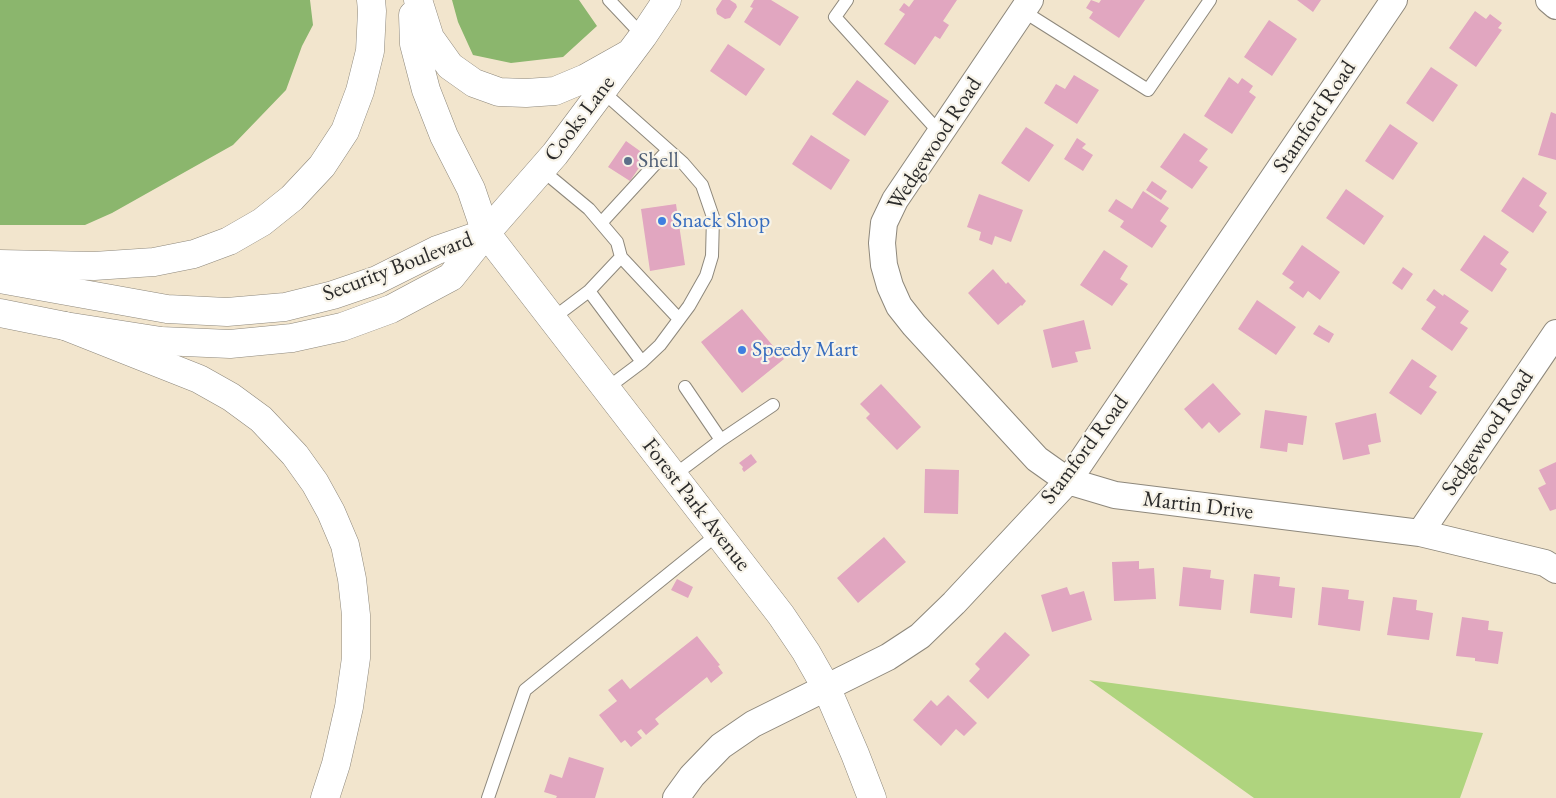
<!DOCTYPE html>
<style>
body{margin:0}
canvas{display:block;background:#f2e5cd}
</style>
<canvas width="1556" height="798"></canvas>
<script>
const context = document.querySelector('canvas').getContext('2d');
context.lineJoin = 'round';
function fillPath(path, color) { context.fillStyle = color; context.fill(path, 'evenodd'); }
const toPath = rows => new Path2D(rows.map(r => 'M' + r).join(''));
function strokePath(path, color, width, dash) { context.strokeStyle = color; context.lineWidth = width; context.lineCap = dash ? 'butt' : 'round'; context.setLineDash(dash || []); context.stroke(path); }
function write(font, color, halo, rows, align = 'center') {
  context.font = font + ' "EB Garamond",serif'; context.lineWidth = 4.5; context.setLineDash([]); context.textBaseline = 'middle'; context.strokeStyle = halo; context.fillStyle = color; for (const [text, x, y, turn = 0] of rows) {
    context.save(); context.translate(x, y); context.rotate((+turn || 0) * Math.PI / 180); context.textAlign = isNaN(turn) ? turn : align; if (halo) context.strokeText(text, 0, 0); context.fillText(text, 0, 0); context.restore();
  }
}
const green = toPath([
 [1089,680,1483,733,1460,798,1254,798]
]);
const forest = toPath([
 [0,0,310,0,313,25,302,46,286,90,233,145,112,213,85,225,0,225],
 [452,0,579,0,597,26,563,57,511,63,473,55,458,22]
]);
const building = toPath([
 [722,0,730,0,736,4,737,7,730,18,725,19,717,14,716,9],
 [754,0,771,0,799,17,780,46,744,22,753,8,750,7],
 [914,0,957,0,943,21,949,25,940,39,935,36,915,65,884,44,905,14,899,10,904,3,909,7],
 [1091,0,1099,3,1101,0,1145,0,1119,38,1089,18,1093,12,1086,8],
 [1297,0,1321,0,1313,12],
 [1475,11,1486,19,1490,14,1502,23,1498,28,1502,30,1476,67,1449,48],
 [1269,20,1297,39,1272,76,1244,57],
 [728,44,765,69,746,96,710,71],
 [1431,67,1458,85,1433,122,1406,103],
 [1074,75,1099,90,1077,124,1044,103,1056,84,1065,89],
 [1229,77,1238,84,1242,78,1253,86,1249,92,1256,97,1232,134,1204,116],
 [857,80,889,101,865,136,832,114],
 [1551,112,1556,114,1556,160,1538,155],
 [1390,124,1418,143,1393,180,1365,161],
 [1026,127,1054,145,1029,182,1001,163],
 [1184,133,1208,149,1199,161,1208,167,1192,189,1160,167],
 [811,135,850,160,831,190,792,164],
 [1077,138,1086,144,1082,148,1093,155,1083,171,1064,159],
 [626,141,647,156,630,181,608,167],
 [1523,177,1547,193,1539,206,1547,212,1533,233,1501,211],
 [1152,181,1167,191,1161,200,1146,190],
 [1346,189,1384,216,1364,245,1326,218],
 [1143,191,1169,208,1160,221,1167,226,1152,248,1120,227,1124,221,1108,211,1116,199,1132,209],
 [979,194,1023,210,1011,242,995,236,992,245,979,240,981,232,967,227],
 [676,204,685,265,650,271,641,209],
 [1484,235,1509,252,1500,264,1507,269,1492,292,1460,270],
 [1302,245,1340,272,1320,300,1308,291,1303,298,1289,288,1294,282,1282,274],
 [1104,250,1128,266,1120,279,1128,284,1112,306,1080,285],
 [1403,267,1413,274,1402,290,1392,283],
 [993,269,1006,284,1008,282,1026,301,1022,306,1021,305,998,325,968,293],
 [1434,289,1443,296,1444,294,1469,311,1460,323,1468,328,1452,351,1421,329,1436,307,1426,300],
 [1257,300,1296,327,1276,355,1238,329],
 [742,309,784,359,742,393,701,342],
 [1084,320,1091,349,1075,352,1078,362,1052,368,1043,330],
 [1319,325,1334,334,1329,343,1313,334],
 [1412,359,1437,376,1429,387,1437,392,1421,415,1389,393],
 [1213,383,1241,414,1219,433,1209,422,1202,429,1184,409],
 [881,384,921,427,897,450,866,418,870,414,860,404],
 [1265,410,1307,416,1303,445,1288,443,1287,452,1260,448],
 [1376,413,1381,442,1368,445,1370,454,1343,460,1335,423],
 [751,454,757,462,744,472,742,469,743,467,739,463],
 [1556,462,1556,509,1550,511,1538,488,1546,484,1539,470],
 [925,469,959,470,958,514,924,513],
 [884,537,906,562,858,603,837,578],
 [1139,561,1139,569,1154,568,1156,599,1114,601,1112,562],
 [1183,567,1211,570,1210,578,1224,580,1221,610,1179,606],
 [1254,574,1280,577,1279,586,1295,588,1292,618,1250,613],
 [677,579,693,587,688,598,671,590],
 [1067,587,1070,595,1084,591,1092,620,1052,632,1041,595],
 [1322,587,1349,590,1348,599,1364,601,1360,631,1318,625],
 [1393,597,1417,600,1416,610,1433,613,1429,640,1387,635],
 [1462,617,1489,621,1488,630,1503,632,1498,664,1475,661,1475,658,1456,656],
 [1005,632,1030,655,988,699,969,681,980,669,975,664],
 [697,636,720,665,718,666,723,673,711,683,707,677,655,719,659,724,646,735,641,729,637,732,642,738,631,747,625,740,621,743,599,715,617,701,608,690,622,679,630,689],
 [948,695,977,723,964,736,956,729,941,746,913,720,931,700,937,706],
 [569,757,604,768,595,798,556,798,557,796,544,792,550,774,562,778]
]);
const lane = toPath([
 [609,0,643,36],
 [847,0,835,17,940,133],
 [1023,11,1148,90,1210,0],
 [602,91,683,163,702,185,713,217,712,256,706,276,689,306,660,345,642,362],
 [542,170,589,209,617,242,621,257],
 [601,223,668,150],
 [589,291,621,257,679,319],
 [552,319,589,291,642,362,606,389],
 [721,440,773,405],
 [673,476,721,440,685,387],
 [488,798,525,690,718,534]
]);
const street = toPath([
 [1030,0,895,200,884,223,882,243,884,265,890,286,899,306,914,325,1037,459,1068,481,1115,495,1420,533,1545,563,1556,570],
 [1549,0,1556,6],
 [1420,533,1556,333],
 [676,798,692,776,721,746,753,724,888,657,920,636,954,603,1068,481,1394,0]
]);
const secondary = toPath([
 [486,233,781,615,806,652,827,689,855,754,872,798]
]);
const primary = toPath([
 [0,279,167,309,227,312,285,307,333,295,377,280,437,250,486,233],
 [0,313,65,326,161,341,230,344,292,338,342,327,391,309,451,277,486,233,555,154,643,36,667,0]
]);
const highway = toPath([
 [418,0,430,38,450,66,474,83,499,92,526,93,555,91,586,78,627,55],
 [413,15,414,44,426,90,444,136,471,189,486,233],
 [0,264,94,266,154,262,194,254,229,241,262,222,292,198,322,166,345,131,360,91,370,51,372,11,371,0],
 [65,326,199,379,231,397,261,419,295,455,315,483,331,512,345,545,352,579,356,615,356,658,349,707,336,764,325,798]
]);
const markers = [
 [628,161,5,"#5c6f8a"],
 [662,221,5,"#3f7fe0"],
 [742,350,5,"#3f7fe0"]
];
const streetNames = [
 ["Stamford Road",1315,117,-56],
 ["Cooks Lane",580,119,-53],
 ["Wedgewood Road",935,144,-57],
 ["Security Boulevard",398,267,-21],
 ["Sedgewood Road",1488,433,-56],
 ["Stamford Road",1085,450,-53],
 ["Forest Park Avenue",696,505,52],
 ["Martin Drive",1198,506,7]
];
const serviceNames = [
 ["Shell",638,161]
];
const shopNames = [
 ["Snack Shop",672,221],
 ["Speedy Mart",752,350]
];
fillPath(green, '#afd47e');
fillPath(forest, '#8bb66d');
fillPath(building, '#e1a6c0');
strokePath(lane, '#8e887c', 14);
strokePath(street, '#8e887c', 28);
strokePath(secondary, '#8e887c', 29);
strokePath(primary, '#8e887c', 29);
strokePath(highway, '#8e887c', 29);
strokePath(lane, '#fff', 12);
strokePath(street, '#fff', 26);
strokePath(secondary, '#fff', 28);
strokePath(primary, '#fff', 28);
strokePath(highway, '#fff', 28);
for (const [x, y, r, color] of markers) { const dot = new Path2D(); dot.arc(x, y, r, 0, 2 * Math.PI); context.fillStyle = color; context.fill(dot); strokePath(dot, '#f7f3e8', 2); }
write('22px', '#2b2b2b', '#f7f3e8', streetNames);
write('22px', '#4e5e75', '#f7f3e8', serviceNames, 'left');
write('22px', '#366cbe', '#f7f3e8', shopNames, 'left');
</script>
